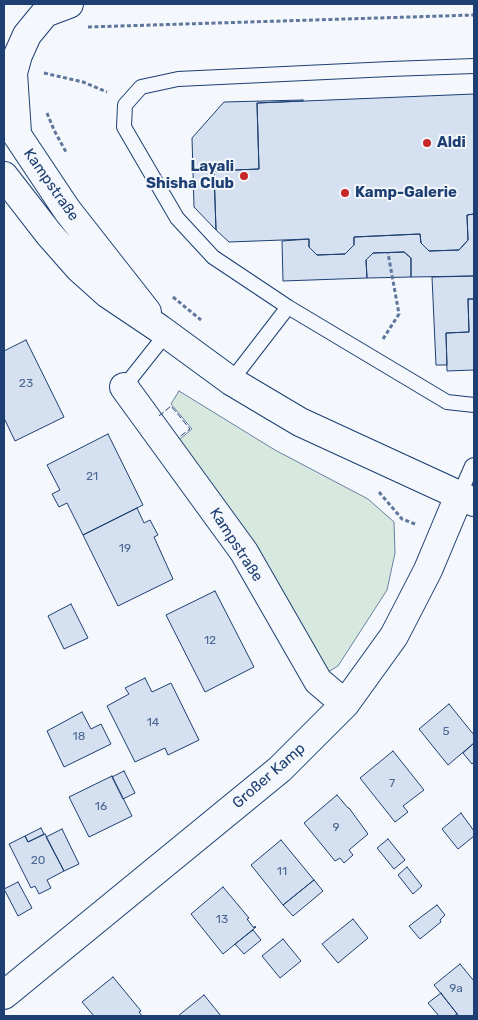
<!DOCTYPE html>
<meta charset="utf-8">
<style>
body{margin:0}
#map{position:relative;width:478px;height:1020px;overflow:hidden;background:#f4f7fb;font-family:Rubik,sans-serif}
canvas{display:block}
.frame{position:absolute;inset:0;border:5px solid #1d3f73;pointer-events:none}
</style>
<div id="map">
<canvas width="478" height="1020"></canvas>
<div class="frame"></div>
</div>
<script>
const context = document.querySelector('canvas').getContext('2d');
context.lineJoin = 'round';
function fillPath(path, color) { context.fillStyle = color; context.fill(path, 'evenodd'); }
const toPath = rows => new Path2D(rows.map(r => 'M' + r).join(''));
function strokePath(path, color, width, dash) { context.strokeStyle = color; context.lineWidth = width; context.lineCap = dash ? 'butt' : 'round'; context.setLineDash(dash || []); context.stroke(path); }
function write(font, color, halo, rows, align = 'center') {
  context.font = font + ' Rubik,sans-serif'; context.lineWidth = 4; context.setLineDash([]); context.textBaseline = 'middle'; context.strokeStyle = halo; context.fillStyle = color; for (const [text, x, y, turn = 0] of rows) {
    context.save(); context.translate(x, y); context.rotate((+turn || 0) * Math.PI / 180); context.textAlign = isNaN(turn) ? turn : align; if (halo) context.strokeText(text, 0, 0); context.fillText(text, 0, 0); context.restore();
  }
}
const green = toPath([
 [179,391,275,450,368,499,394,522,395,553,387,590,338,666,328,672,310,655,259,549,179,440,192,429,171,404,179,391]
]);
const building = toPath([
 [474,94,474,214,467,215,468,240,459,250,429,251,421,243,420,234,354,237,354,245,345,254,317,255,309,247,309,239,229,242,216,230,214,171,259,169,257,103,474,94],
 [303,100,303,101,257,103,259,169,214,171,216,230,194,207,192,138,224,102,303,100],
 [474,214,474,276,411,277,411,258,404,252,373,253,366,260,367,278,283,281,282,241,309,239,309,247,317,255,345,254,354,245,354,237,420,234,421,243,429,251,459,250,468,240,467,215,474,214],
 [404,252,411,258,411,277,367,278,366,260,373,253,404,252],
 [474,276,474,299,468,299,469,332,446,333,447,365,436,365,432,277,474,276],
 [468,299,474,299,474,370,447,371,446,333,469,332,468,299],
 [26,340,64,417,15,441,4,418,4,351,26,340],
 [108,434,143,505,83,535,67,503,59,507,52,494,60,490,47,465,108,434],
 [137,508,144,523,150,520,158,535,154,537,173,579,118,606,83,535,137,508],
 [215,591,254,667,205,692,166,615,215,591],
 [71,604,88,638,64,649,48,616,71,604],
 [145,678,152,692,171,683,199,740,168,755,165,748,135,762,107,706,129,694,125,688,145,678],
 [449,704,474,735,474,743,448,765,419,729,449,704],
 [82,712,91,729,101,724,111,744,64,767,47,731,82,712],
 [474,743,474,762,472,764,463,753,474,743],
 [393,751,424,790,403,806,408,812,395,822,360,778,393,751],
 [124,771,135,793,123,799,112,777,124,771],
 [112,776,132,816,89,837,69,797,112,776],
 [337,795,348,808,349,808,368,834,349,850,353,855,344,863,340,858,335,861,304,823,337,795],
 [461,813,474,831,474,836,458,849,442,829,461,813],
 [41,828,44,834,28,842,25,836,41,828],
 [62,829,79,864,64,871,46,837,62,829],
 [45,834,64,871,47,880,51,888,39,894,35,886,31,888,9,844,25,836,28,842,45,834],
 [388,839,405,860,394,869,377,848,388,839],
 [281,840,314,880,283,905,251,865,281,840],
 [407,867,422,886,413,894,398,875,407,867],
 [314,880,323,891,293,916,283,905,314,880],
 [18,882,32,908,18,916,4,889,18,882],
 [223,887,249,918,247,919,254,928,255,926,256,927,223,954,191,914,223,887],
 [437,905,445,915,440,920,441,922,420,939,409,926,437,905],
 [353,919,368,938,338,963,322,944,353,919],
 [253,930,261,940,244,954,235,944,253,930],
 [283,939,301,961,280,978,262,956,283,939],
 [460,964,474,981,474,1016,459,1016,434,985,460,964],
 [113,977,141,1011,139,1012,142,1016,94,1016,82,1002,113,977],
 [441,993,457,1014,454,1016,439,1016,428,1003,441,993],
 [204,995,221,1016,178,1016,204,995]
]);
const path = toPath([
 [88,27,474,15],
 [44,73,83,82,107,92],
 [47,113,54,130,66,152],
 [173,297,201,320],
 [383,339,399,314,388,253],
 [379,492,402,519,415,524]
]);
const service = toPath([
 [474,66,390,69,178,79,141,87,125,105,124,127,177,218,213,257,288,307,447,402,474,405],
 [231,381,288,307],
 [124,387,166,334],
 [459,496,472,466,474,465]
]);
const minor = toPath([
 [4,111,17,135,67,210,147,312],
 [17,133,13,73,18,55,27,35,45,13,69,4],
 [4,176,49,234,79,268,108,294,160,329,231,381,300,422,474,502],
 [124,387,244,552,318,681,345,704],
 [4,995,280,769,345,704,394,636,428,570,459,496]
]);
const fence = toPath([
 [159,416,171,406,190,429,178,438]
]);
const markers = [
 [427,143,5,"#c62828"],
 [244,176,5,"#c62828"],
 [345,193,5,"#c62828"]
];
const numberNames = [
 ["23",26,384],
 ["21",92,477],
 ["19",125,549],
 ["12",210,641],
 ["14",153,723],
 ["5",446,732],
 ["18",79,737],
 ["7",392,784],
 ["16",101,807],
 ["9",336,828],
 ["20",38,861],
 ["11",282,872],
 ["13",222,920],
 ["9a",456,989]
];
const poiNames = [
 ["Aldi",437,143],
 ["Layali",234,167,"right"],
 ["Shisha Club",234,184,"right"],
 ["Kamp-Galerie",355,193]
];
const streetNames = [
 ["Kampstraße",51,185,55],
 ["Kampstraße",236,545,57],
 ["Großer Kamp",269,776,-41]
];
fillPath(green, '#d7e8df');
strokePath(green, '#687fa3', 1);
fillPath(building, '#d5e0f0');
strokePath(building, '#1d3f73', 1);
strokePath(service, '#1d3f73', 16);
strokePath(minor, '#1d3f73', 30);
strokePath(path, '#5e769c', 3, [4, 2.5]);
strokePath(service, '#f4f7fb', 14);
strokePath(minor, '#f4f7fb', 28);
strokePath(fence, '#1d3f73', 1, [6, 2.5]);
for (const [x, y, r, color] of markers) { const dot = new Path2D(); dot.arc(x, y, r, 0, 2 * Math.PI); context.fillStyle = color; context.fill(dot); strokePath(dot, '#f4f7fb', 2); }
write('12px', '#4b6792', null, numberNames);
write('bold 15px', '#1d3f73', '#f4f7fb', poiNames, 'left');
write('15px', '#1d3f73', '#f4f7fb', streetNames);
</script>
